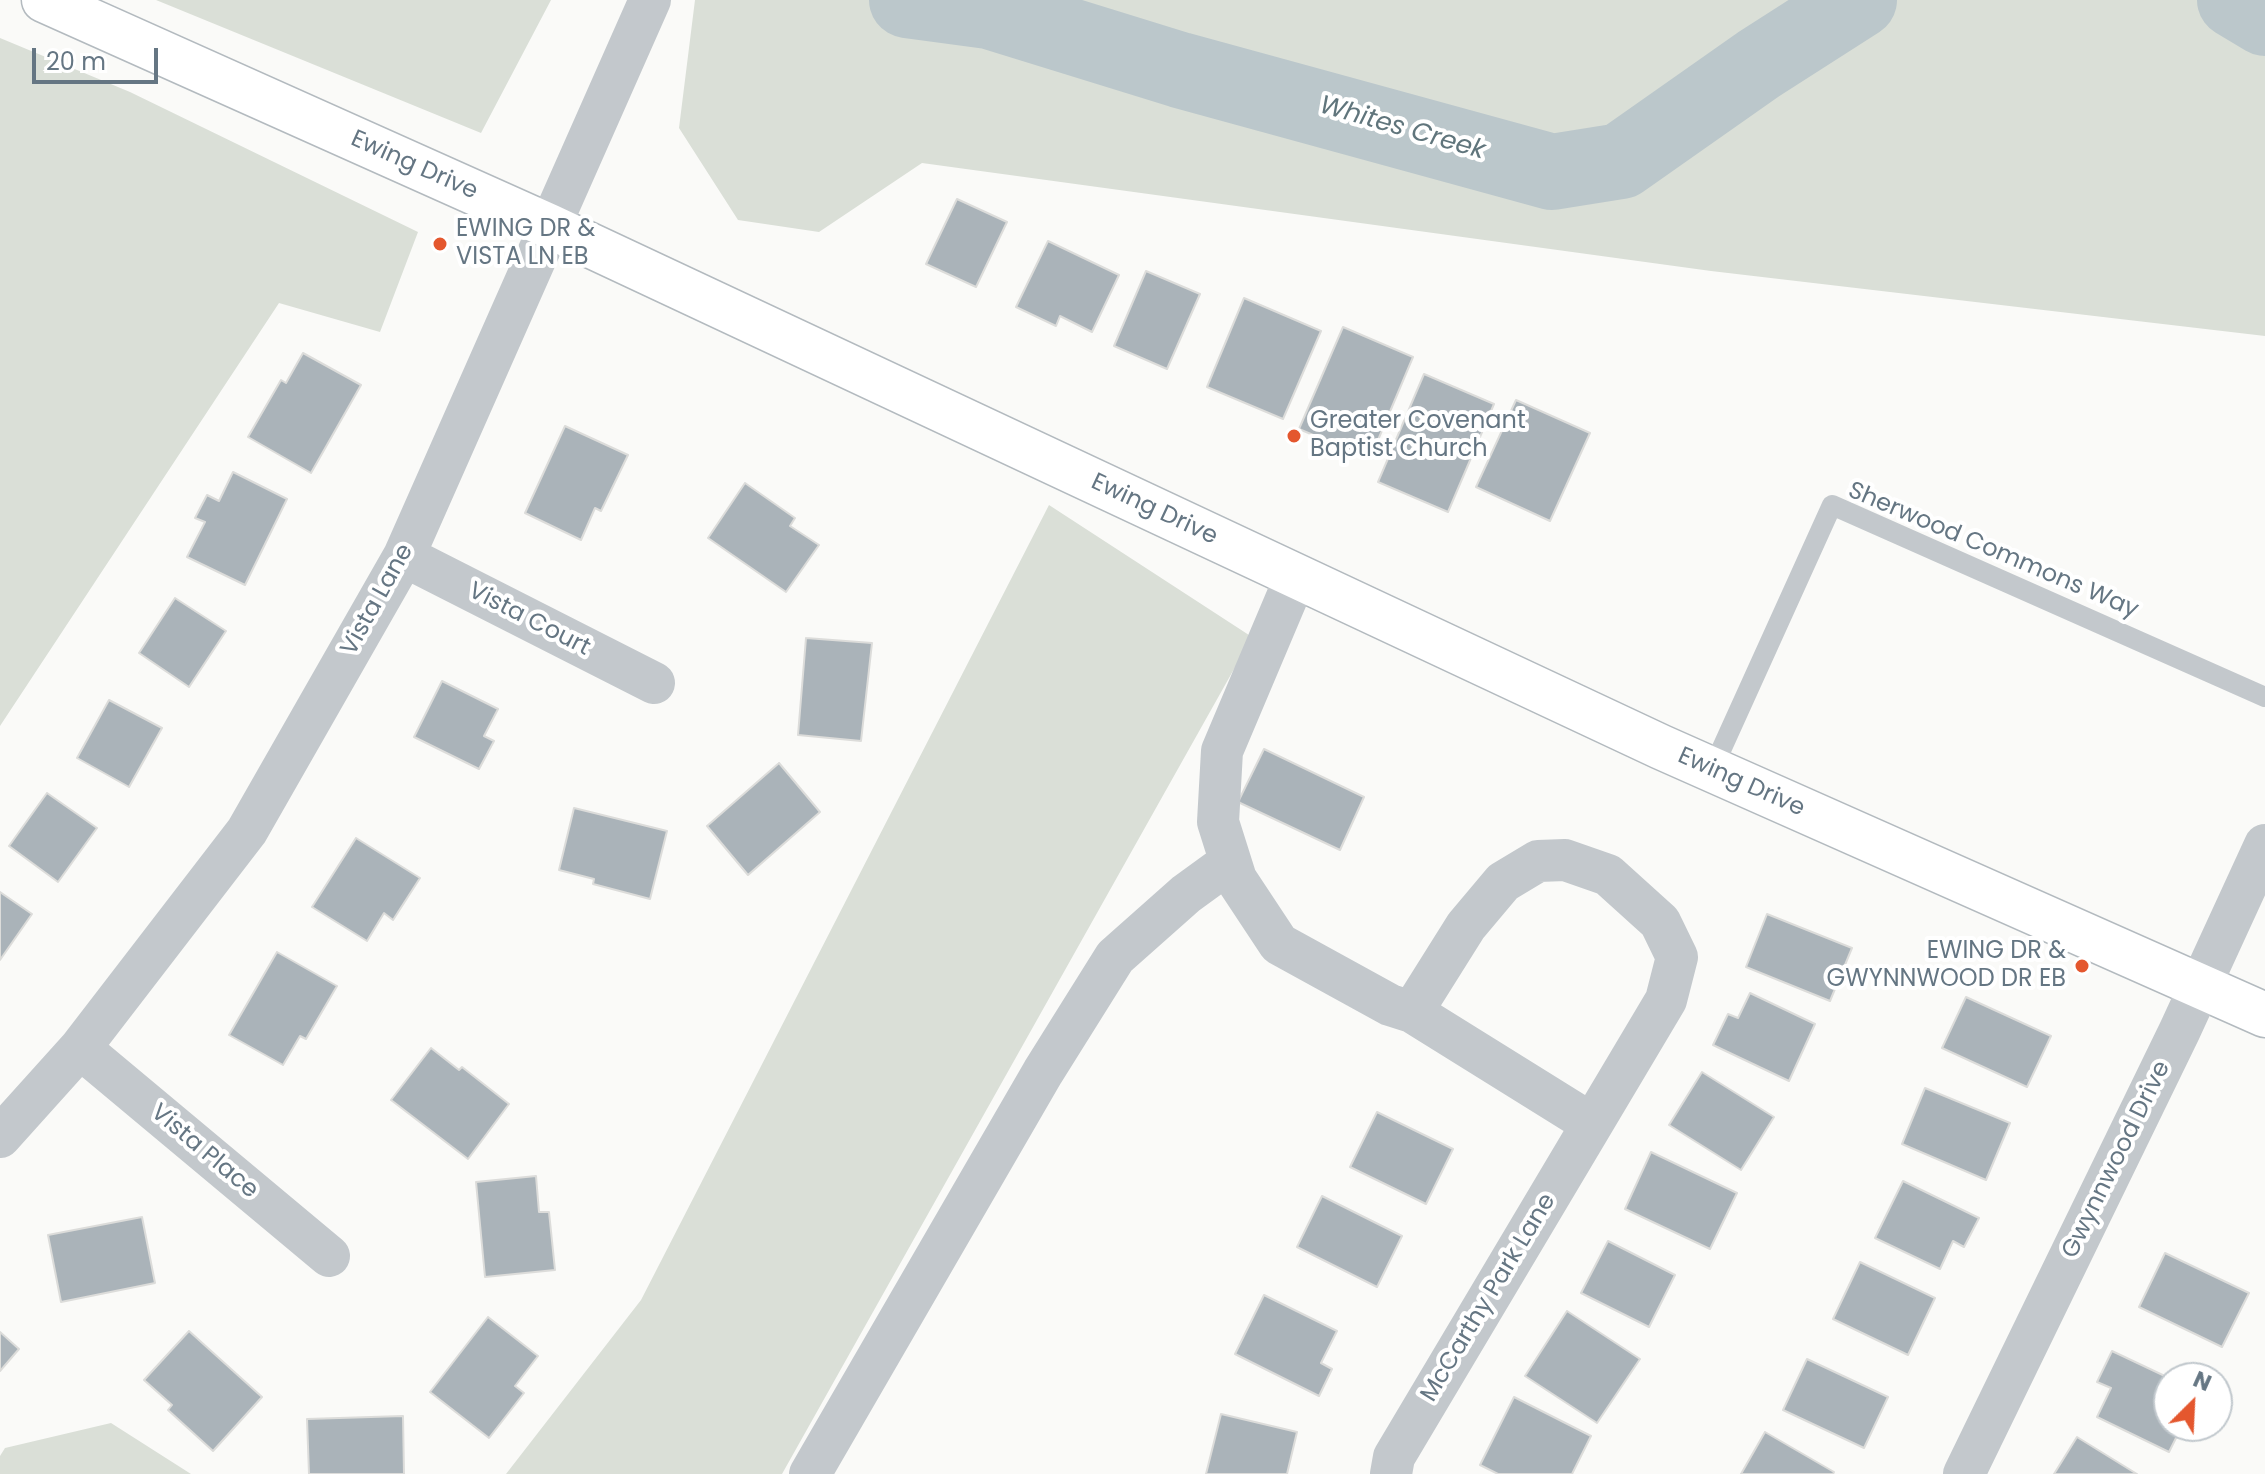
<!DOCTYPE html>
<style>
body{margin:0}
#map{position:relative;width:2265px;height:1474px;overflow:hidden;background:#fafaf8;font-family:Poppins,sans-serif}
canvas{display:block}
.north{position:absolute;left:2153px;top:1362px;width:80px;height:80px;box-sizing:border-box;background:#fff;border:2px solid #c1c8cd;border-radius:50%;rotate:24deg;font-size:22px;font-weight:700;line-height:32px;text-align:center;color:#657683}
.north::after{content:'';display:block;margin:auto;width:28px;height:36px;background:#e4572e;clip-path:polygon(50% 0,100% 100%,50% 72%,0 100%)}
.scale{position:absolute;left:32px;top:48px;width:126px;height:36px;box-sizing:border-box;border:4px solid #657683;border-top:0;padding-left:10px;font-size:24px;line-height:28px;white-space:nowrap;color:#657683;-webkit-text-stroke:6px #fff;paint-order:stroke}
</style>
<div id="map">
<canvas width="2265" height="1474"></canvas>
<div class="north">N</div>
<div class="scale">20 m</div>
</div>
<script>
const context = document.querySelector('canvas').getContext('2d');
context.lineJoin = 'round';
function fillPath(path, color) { context.fillStyle = color; context.fill(path, 'evenodd'); }
const toPath = rows => new Path2D(rows.map(r => 'M' + r).join(''));
function strokePath(path, color, width, dash) { context.strokeStyle = color; context.lineWidth = width; context.lineCap = dash ? 'butt' : 'round'; context.setLineDash(dash || []); context.stroke(path); }
function write(font, color, halo, rows, align = 'center') {
  context.font = font + ' Poppins,sans-serif'; context.lineWidth = 8; context.setLineDash([]); context.textBaseline = 'middle'; context.strokeStyle = halo; context.fillStyle = color; for (const [text, x, y, turn = 0] of rows) {
    context.save(); context.translate(x, y); context.rotate((+turn || 0) * Math.PI / 180); context.textAlign = isNaN(turn) ? turn : align; if (halo) context.strokeText(text, 0, 0); context.fillText(text, 0, 0); context.restore();
  }
}
const green = toPath([
 [156,0,551,0,481,133],
 [695,0,2265,0,2265,336,1711,271,922,163,819,232,738,220,679,128],
 [0,38,130,92,418,232,380,332,279,303,0,726],
 [1049,505,1252,637,782,1474,506,1474,641,1300],
 [111,1423,191,1474,0,1474,0,1456,5,1448]
]);
const river = toPath([
 [907,0,989,11,1180,70,1552,172,1621,161,1759,64,1859,0],
 [2235,0,2265,18]
]);
const building = toPath([
 [957,199,1007,222,976,287,926,264,957,199],
 [1048,241,1119,275,1092,332,1060,316,1056,326,1016,307,1048,241],
 [1146,271,1200,294,1167,369,1114,346,1146,271],
 [1244,298,1321,331,1283,419,1207,387,1244,298],
 [1343,327,1413,357,1370,459,1299,429,1343,327],
 [303,353,361,385,311,473,248,437,281,380,286,383,303,353],
 [1424,374,1494,404,1448,512,1378,482,1424,374],
 [1516,400,1590,433,1550,521,1476,487,1516,400],
 [565,426,628,455,601,511,595,508,581,540,525,513,565,426],
 [233,472,287,499,245,585,187,557,205,522,195,518,207,495,219,501,233,472],
 [745,483,795,518,790,526,819,545,786,592,708,538,745,483],
 [175,598,226,631,189,687,139,653,175,598],
 [806,638,872,643,861,741,798,735,806,638],
 [442,681,498,709,484,736,494,741,479,769,414,737,442,681],
 [109,700,162,728,129,787,77,758,109,700],
 [1264,749,1364,797,1340,850,1238,802,1264,749],
 [779,763,820,812,748,875,707,826,779,763],
 [47,793,97,828,58,882,9,846,47,793],
 [574,808,667,831,650,899,593,884,594,879,559,870,574,808],
 [356,838,420,878,393,920,384,913,367,941,312,907,356,838],
 [0,892,32,914,0,960,0,892],
 [1767,914,1852,948,1830,1001,1746,967,1767,914],
 [277,952,337,986,306,1039,300,1036,283,1065,229,1035,277,952],
 [1750,993,1815,1024,1789,1081,1713,1045,1728,1014,1738,1018,1750,993],
 [1966,997,2051,1036,2027,1087,1942,1048,1966,997],
 [431,1048,459,1070,462,1067,509,1104,468,1159,391,1100,431,1048],
 [1702,1072,1774,1117,1741,1170,1669,1125,1702,1072],
 [1925,1088,2010,1123,1986,1180,1902,1144,1925,1088],
 [1377,1112,1453,1149,1426,1204,1350,1167,1377,1112],
 [1651,1152,1737,1193,1710,1249,1625,1209,1651,1152],
 [536,1176,539,1212,549,1212,555,1270,485,1277,476,1182,536,1176],
 [1903,1181,1979,1218,1964,1247,1953,1241,1940,1269,1875,1238,1903,1181],
 [1322,1196,1402,1236,1377,1287,1297,1247,1322,1196],
 [142,1217,155,1283,61,1302,48,1235,142,1217],
 [1608,1241,1675,1275,1649,1327,1581,1293,1608,1241],
 [2165,1253,2249,1293,2222,1347,2139,1307,2165,1253],
 [1860,1262,1935,1298,1908,1355,1833,1319,1860,1262],
 [1264,1295,1337,1331,1321,1363,1332,1369,1319,1396,1235,1354,1264,1295],
 [1567,1311,1640,1359,1597,1423,1525,1376,1567,1311],
 [488,1317,538,1356,515,1386,524,1393,489,1438,430,1392,488,1317],
 [189,1331,262,1397,213,1451,168,1410,172,1405,144,1380,189,1331],
 [0,1332,19,1349,0,1371,0,1332],
 [2112,1351,2169,1378,2169,1426,2182,1426,2169,1452,2097,1417,2111,1388,2097,1382,2112,1351],
 [1807,1359,1888,1397,1864,1448,1783,1410,1807,1359],
 [1514,1397,1591,1436,1572,1474,1498,1474,1480,1465,1514,1397],
 [1221,1414,1297,1432,1287,1474,1206,1474,1221,1414],
 [403,1416,404,1474,309,1474,307,1419,403,1416],
 [1765,1432,1834,1472,1833,1474,1741,1474,1765,1432],
 [2077,1437,2137,1474,2054,1474,2077,1437]
]);
const lane = toPath([
 [1712,770,1832,505,2265,697]
]);
const street = toPath([
 [404,556,654,683],
 [1296,576,1222,751,1218,822,1236,879,1279,944,1390,1005,1412,1012,1592,1124],
 [80,1048,329,1256],
 [0,1137,80,1048,247,831,404,556,650,0],
 [810,1474,1043,1072,1115,957,1186,894,1230,862],
 [1391,1474,1394,1457,1666,1000,1677,957,1660,922,1608,875,1565,860,1538,861,1503,882,1466,926,1412,1012],
 [1964,1474,2180,1030,2265,845]
]);
const secondary = toPath([
 [44,0,549,226,1661,747,2265,1015]
]);
const markers = [
 [440,244,8,"#e4572e"],
 [1294,436,8,"#e4572e"],
 [2082,966,8,"#e4572e"]
];
const streetNames = [
 ["Ewing Drive",414,166,24],
 ["Ewing Drive",1154,510,25],
 ["Sherwood Commons Way",1993,551,23],
 ["Vista Lane",378,600,-61],
 ["Vista Court",529,620,27],
 ["Ewing Drive",1741,783,24],
 ["Vista Place",204,1152,40],
 ["Gwynnwood Drive",2117,1160,-64],
 ["McCarthy Park Lane",1489,1298,-59]
];
const poiNames = [
 ["EWING DR &",456,230],
 ["VISTA LN EB",456,258],
 ["Greater Covenant",1310,422],
 ["Baptist Church",1310,450],
 ["EWING DR &",2066,952,"right"],
 ["GWYNNWOOD DR EB",2066,980,"right"]
];
const waterNames = [
 ["Whites Creek",1402,129,16]
];
fillPath(green, '#dadfd7');
strokePath(river, '#bbc7cb', 76);
fillPath(building, '#aab3b9');
strokePath(building, '#dcdcda', 2);
strokePath(secondary, '#b3babf', 47);
strokePath(lane, '#c3c8cc', 20);
strokePath(street, '#c3c8cc', 42);
strokePath(secondary, '#fff', 44);
for (const [x, y, r, color] of markers) { const dot = new Path2D(); dot.arc(x, y, r, 0, 2 * Math.PI); context.fillStyle = color; context.fill(dot); strokePath(dot, '#fff', 3); }
write('24px', '#657683', '#fff', streetNames);
write('24px', '#657683', '#fff', poiNames, 'left');
write('italic 26px', '#60757c', '#fff', waterNames);
</script>
